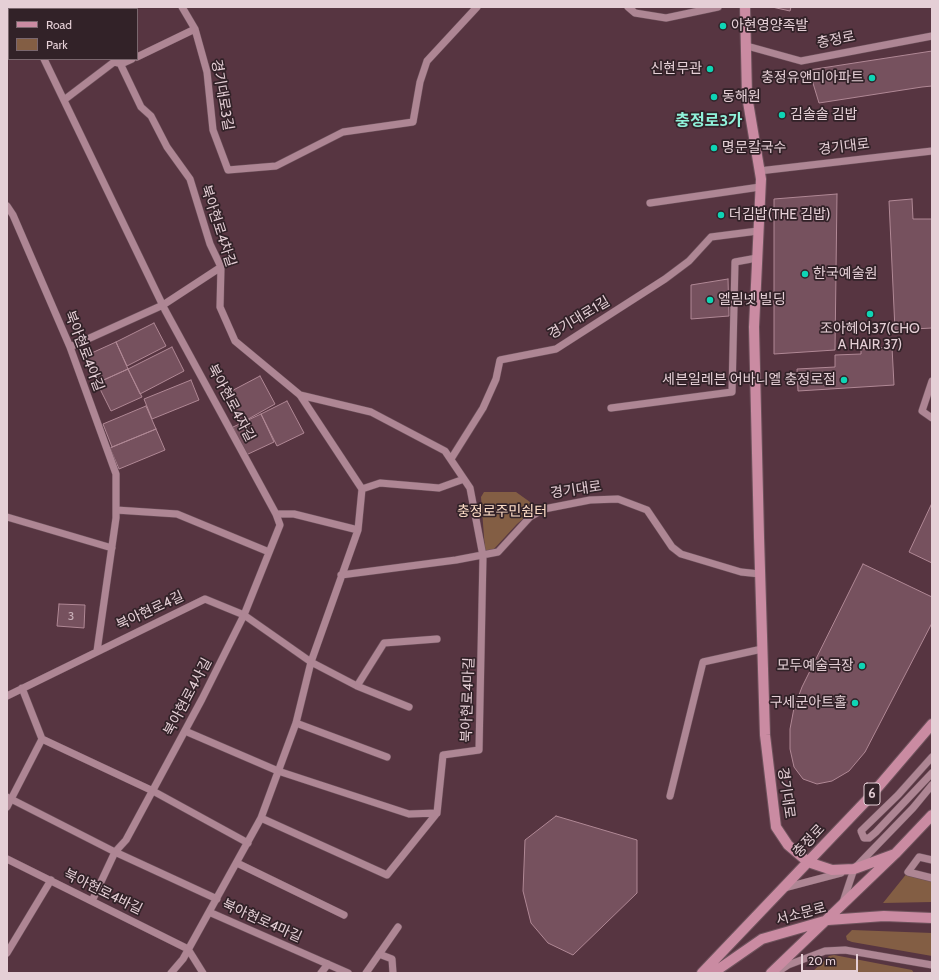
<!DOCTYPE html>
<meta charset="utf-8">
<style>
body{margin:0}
#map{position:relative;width:939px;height:980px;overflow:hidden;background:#573541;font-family:Cabin,sans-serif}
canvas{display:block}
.frame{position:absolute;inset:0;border:8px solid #e5cfd6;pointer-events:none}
.legend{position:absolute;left:8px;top:8px;width:130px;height:52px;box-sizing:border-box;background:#322228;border:1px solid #7a676e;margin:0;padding:5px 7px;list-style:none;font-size:12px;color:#e5cfd6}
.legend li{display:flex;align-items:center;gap:8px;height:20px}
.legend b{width:20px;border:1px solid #7a676e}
.scale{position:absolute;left:801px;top:954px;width:57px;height:18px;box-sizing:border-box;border:2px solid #e5cfd6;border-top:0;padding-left:5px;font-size:12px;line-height:14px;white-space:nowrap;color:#e5cfd6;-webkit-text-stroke:3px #322228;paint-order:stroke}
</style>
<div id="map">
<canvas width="939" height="980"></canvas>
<div class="frame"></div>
<ul class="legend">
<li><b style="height:5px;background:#ca8ba2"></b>Road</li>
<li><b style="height:11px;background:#835e44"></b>Park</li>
</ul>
<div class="scale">20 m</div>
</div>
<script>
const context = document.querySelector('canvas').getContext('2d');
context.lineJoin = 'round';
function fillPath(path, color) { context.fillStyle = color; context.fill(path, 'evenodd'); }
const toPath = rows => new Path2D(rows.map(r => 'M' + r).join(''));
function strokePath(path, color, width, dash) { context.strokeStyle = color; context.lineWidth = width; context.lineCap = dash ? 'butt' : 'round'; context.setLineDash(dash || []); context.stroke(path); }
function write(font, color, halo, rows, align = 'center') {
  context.font = font + ' Cabin,"Noto Sans KR",sans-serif'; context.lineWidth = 3.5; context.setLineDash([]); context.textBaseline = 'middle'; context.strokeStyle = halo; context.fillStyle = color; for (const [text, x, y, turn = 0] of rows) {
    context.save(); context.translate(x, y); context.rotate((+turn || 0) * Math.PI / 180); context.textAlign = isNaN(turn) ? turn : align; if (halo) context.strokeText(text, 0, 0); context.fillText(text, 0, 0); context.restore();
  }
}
const green = toPath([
 [484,492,516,492,537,507,517,524,493,550,485,550,481,497],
 [908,872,932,878,932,902,883,903],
 [852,930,932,933,932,956,852,942,847,940,846,936],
 [834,955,912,970,914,973,811,973,829,956]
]);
const building = toPath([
 [772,7,791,7,790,11,772,7],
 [932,51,932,86,922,87,819,103,809,70,932,51],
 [837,194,835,350,774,354,774,199,837,194],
 [912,199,913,219,932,219,932,328,895,330,889,201,912,199],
 [728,279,729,316,691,319,691,285,728,279],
 [154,323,166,346,127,366,116,342,154,323],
 [116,342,128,369,97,383,85,356,116,342],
 [172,347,184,371,140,394,128,369,172,347],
 [892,347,894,385,798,391,797,369,835,367,835,355,861,354,861,349,892,347],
 [128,369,142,397,111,411,97,383,128,369],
 [260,376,275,404,243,422,240,418,238,419,231,406,228,407,222,396,260,376],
 [191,380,199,400,152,419,144,399,191,380],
 [287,401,304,433,277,446,261,414,287,401],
 [146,406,156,429,112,447,103,424,146,406],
 [261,414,274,442,246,455,233,427,261,414],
 [156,429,165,450,119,469,110,448,156,429],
 [932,503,932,563,909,552,932,503],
 [863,564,932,597,932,623,865,752,849,771,832,781,817,784,803,779,794,767,790,749,790,729,794,708,802,687,863,564],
 [59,604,85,605,84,628,57,626,59,604],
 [556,816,637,840,637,893,573,955,548,943,531,923,523,891,525,840,556,816]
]);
const minor = toPath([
 [70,7,72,9],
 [182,7,195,29,207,72,213,130,228,170,276,166,343,132,413,122,420,82,427,61,477,7],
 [628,7,635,13,666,18,718,7],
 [40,9,40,7],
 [747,46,801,61,932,36],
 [137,57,195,29],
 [44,59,165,310,276,514,280,525,244,615,202,699,126,840,115,852,92,901],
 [118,59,141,107,151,116,167,147,190,179,210,244,221,267,220,307,235,341,300,395,362,489],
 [121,64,132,59],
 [64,100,114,62,121,64],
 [759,171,932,151],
 [650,203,760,187],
 [7,206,13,215,70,347,116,474,116,518,97,651],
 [70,347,163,305,221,267],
 [932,381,922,411,932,418],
 [611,408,732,392,735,262,757,258],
 [451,459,483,408,496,379,500,360,556,349,665,279,689,261,711,237,758,231],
 [362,489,380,483,439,488,464,479],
 [116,510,177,514,269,552],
 [276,514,294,514,358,530],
 [7,517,112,548],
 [341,575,456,560,498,552,530,517,544,509,590,500,618,499,647,510,672,547,681,554,741,572,760,574],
 [357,686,384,643,437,639],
 [7,696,205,599,244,615,311,662,357,686,409,707],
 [296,723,387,757],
 [185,731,278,771,409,814,437,813],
 [42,739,153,791,248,843],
 [932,757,898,795,861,831,864,838,869,838,876,832,932,773],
 [670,796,703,662,762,649],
 [7,797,115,852,217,899],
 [7,807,42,739,22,688],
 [261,818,387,875,437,813,443,755,479,750,483,556,470,488,445,451,371,412,300,395],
 [7,859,188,949,203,973],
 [932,860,919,857,908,872,932,878],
 [237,863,344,915],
 [784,888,841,873],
 [843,902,854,869,913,808,932,785],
 [209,912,348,973],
 [7,953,51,880],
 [379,954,392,959,393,973],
 [171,973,183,959,261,818,296,723,311,662,358,530,362,489],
 [321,973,328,964],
 [366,973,398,927],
 [776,973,788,965,825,951,845,950,932,965]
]);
const major = toPath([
 [745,7,747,96,761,179,754,327,759,537,765,735,776,827,788,845,808,862,832,870,854,869,895,854],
 [702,973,867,800,932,724],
 [713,973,762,939,828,920,884,916,932,918],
 [771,973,895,854,932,815]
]);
const markers = [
 [723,26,4,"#0ed5b5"],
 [710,69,4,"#0ed5b5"],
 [872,78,4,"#0ed5b5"],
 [714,97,4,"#0ed5b5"],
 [782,115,4,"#0ed5b5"],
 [714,148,4,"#0ed5b5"],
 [721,215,4,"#0ed5b5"],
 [805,274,4,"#0ed5b5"],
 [710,300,4,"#0ed5b5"],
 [870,314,4,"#0ed5b5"],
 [844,380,4,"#0ed5b5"],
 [862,666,4,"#0ed5b5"],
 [855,703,4,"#0ed5b5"]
];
const numberNames = [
 ["3",71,616]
];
const shields = [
 [872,794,16]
];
const shieldNames = [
 ["6",872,794]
];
const poiNames = [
 ["아현영양족발",731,26],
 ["신현무관",702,69,"right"],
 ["충정유앤미아파트",864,78,"right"],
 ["동해원",722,97],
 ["김솔솔 김밥",790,115],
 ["명문칼국수",722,148],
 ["더김밥(THE 김밥)",729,215],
 ["한국예술원",813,274],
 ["엘림넷 빌딩",718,300],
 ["조아헤어37(CHO",870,329,"center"],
 ["A HAIR 37)",870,345,"center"],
 ["세븐일레븐 어바니엘 충정로점",836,380,"right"],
 ["모두예술극장",854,666,"right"],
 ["구세군아트홀",847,703,"right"]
];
const streetNames = [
 ["충정로",836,40,-11],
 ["경기대로3길",222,95,80],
 ["경기대로",844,147,-7],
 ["북아현로4차길",218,226,72],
 ["경기대로1길",579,318,-31],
 ["북아현로4아길",84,351,69],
 ["북아현로4자길",231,403,62],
 ["경기대로",576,490,-8],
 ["북아현로4길",150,611,-25],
 ["북아현로4사길",188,697,-62],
 ["북아현로4마길",468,700,-88],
 ["경기대로",786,793,82],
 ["충정로",809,841,-47],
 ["북아현로4바길",103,892,26],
 ["서소문로",801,914,-15],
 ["북아현로4마길",262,921,24]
];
const parkNames = [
 ["충정로주민쉼터",502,512]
];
const quarterNames = [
 ["충정로3가",709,121]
];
fillPath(green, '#835e44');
fillPath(building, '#76515e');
strokePath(building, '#b08895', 1);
strokePath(minor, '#6e525c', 8);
strokePath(major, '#6e525c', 12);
strokePath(minor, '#ae8694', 7);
strokePath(major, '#ca8ba2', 10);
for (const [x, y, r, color] of markers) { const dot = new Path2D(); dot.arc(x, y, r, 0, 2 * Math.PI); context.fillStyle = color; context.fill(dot); strokePath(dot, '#322228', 1.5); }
write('12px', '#c9b0b8', null, numberNames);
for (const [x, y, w] of shields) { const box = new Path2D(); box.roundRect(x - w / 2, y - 11, w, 22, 3); context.fillStyle = '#322228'; context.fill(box); strokePath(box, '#e5cfd6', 1); }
write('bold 13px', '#e5cfd6', null, shieldNames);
write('14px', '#e5cfd6', '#322228', poiNames, 'left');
write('14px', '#e5cfd6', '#322228', streetNames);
write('14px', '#feddc7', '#322228', parkNames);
write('bold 16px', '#90f2da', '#322228', quarterNames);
</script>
